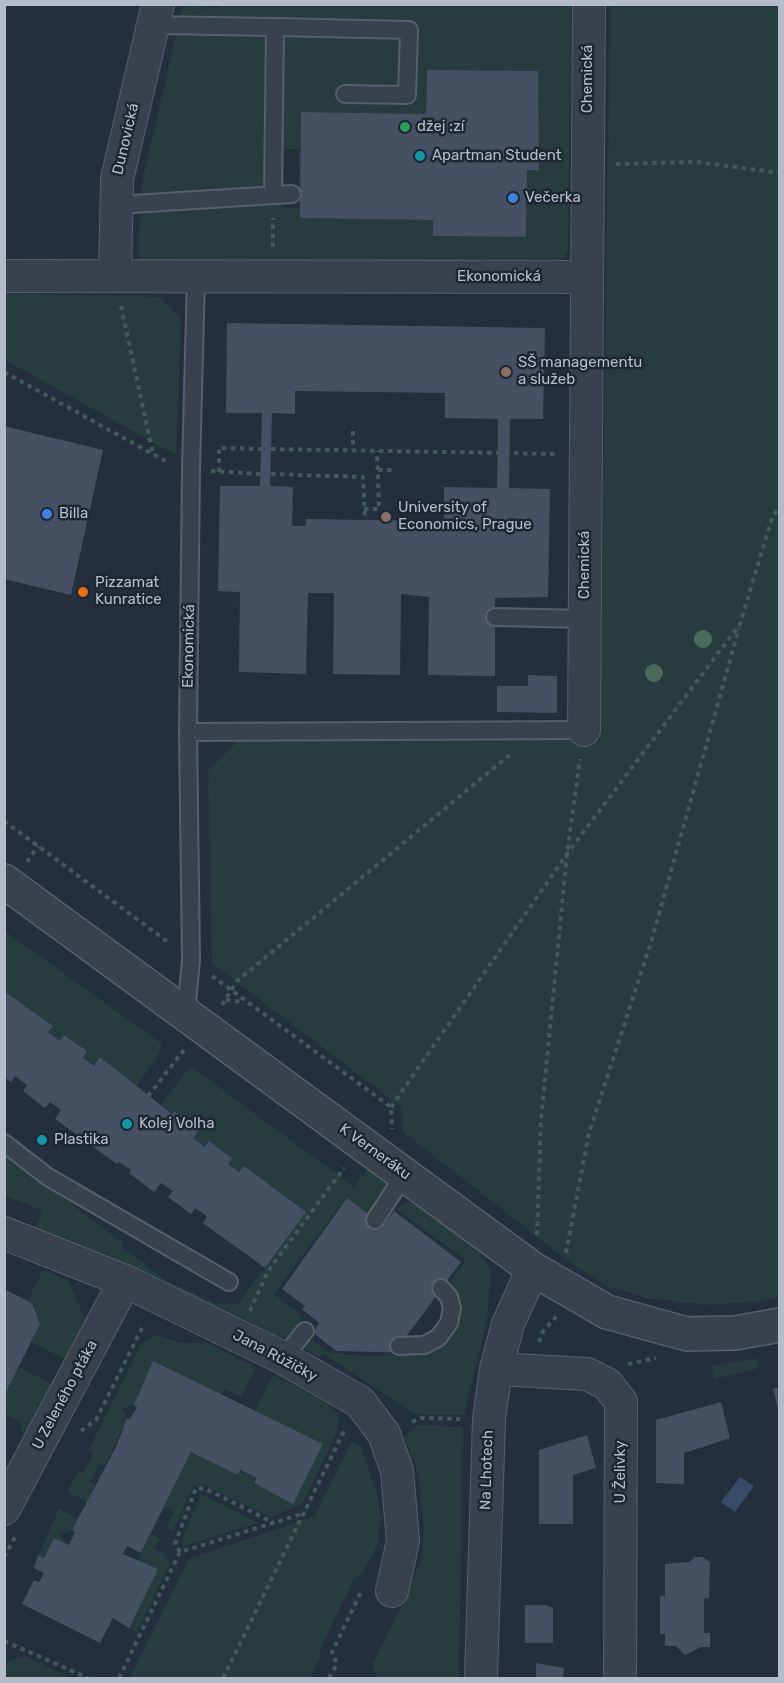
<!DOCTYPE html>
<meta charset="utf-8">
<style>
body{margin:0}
#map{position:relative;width:784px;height:1683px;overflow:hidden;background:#242f3e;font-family:Rubik,sans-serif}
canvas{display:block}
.frame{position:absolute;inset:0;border:6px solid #b4bcc9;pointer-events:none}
</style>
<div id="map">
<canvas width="784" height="1683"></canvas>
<div class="frame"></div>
</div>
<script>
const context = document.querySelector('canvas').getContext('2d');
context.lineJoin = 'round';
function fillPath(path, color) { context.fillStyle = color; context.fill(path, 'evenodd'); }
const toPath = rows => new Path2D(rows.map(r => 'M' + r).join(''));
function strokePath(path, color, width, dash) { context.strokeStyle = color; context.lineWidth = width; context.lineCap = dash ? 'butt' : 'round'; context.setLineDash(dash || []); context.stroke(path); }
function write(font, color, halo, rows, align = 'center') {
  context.font = font + ' Rubik,sans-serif'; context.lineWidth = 5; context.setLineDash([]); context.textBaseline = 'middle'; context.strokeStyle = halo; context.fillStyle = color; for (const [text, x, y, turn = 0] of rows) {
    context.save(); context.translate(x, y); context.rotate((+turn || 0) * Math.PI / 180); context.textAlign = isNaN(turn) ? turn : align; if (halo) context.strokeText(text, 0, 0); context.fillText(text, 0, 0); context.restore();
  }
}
const green = toPath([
 [220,4,571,5,568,250,563,259,552,265,140,260,138,248,143,178,183,5,219,8],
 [427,70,538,71,539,170,527,170,526,237,433,236,433,220,300,218,301,112,426,114],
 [299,149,299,208,284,208,284,150],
 [610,5,779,5,779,1297,761,1301,710,1305,647,1298,606,1286,572,1264,402,1131,401,1107,212,963,208,771,241,738,600,741],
 [5,293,160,297,181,319,176,455,5,360],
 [5,931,162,1044,158,1056,136,1087,101,1057,94,1066,83,1058,87,1051,65,1035,60,1041,48,1032,52,1026,5,991],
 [192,1067,354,1187,370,1166,386,1177,388,1191,371,1216,345,1199,274,1294,304,1318,290,1335,283,1338,274,1337,35,1230,42,1210,5,1196,4,1154,123,1243,121,1246,165,1280,217,1304,238,1304,306,1212,244,1166,239,1172,228,1164,232,1157,210,1141,205,1147,193,1138,199,1129,161,1105,183,1075],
 [407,1202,420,1202,472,1241,491,1271,486,1325,464,1415,414,1414,323,1353,319,1357,306,1350,304,1346,308,1336,329,1353,368,1356,421,1355,440,1347,454,1331,460,1318,460,1305,449,1283,466,1260,396,1209],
 [43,1270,69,1281,85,1320,66,1360,31,1342,40,1324,33,1303,28,1300],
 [157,1335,180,1343,204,1342,256,1367,241,1397,224,1389,221,1396,153,1362,134,1405,123,1408,127,1418,105,1466,99,1464,90,1482,95,1485,87,1502,70,1493,69,1488,78,1471,83,1473,93,1454,88,1451,141,1344],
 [757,1358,757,1369,714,1379,712,1366],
 [19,1367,54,1385,25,1441,19,1422,5,1414,4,1396],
 [273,1375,323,1400,336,1411,339,1421,337,1432,302,1504,271,1517,206,1486,194,1485,173,1532,166,1529,174,1512,164,1507,191,1452,257,1478,254,1483,293,1503,323,1444,254,1413],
 [418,1425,463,1427,459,1678,378,1678,372,1666,405,1599,422,1557,424,1525,421,1495,416,1466,404,1436],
 [352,1441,361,1446,377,1493,381,1519,378,1544,362,1574,354,1579,320,1650,320,1659,310,1678,130,1678,189,1559,315,1516],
 [201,1494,258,1523,183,1546,181,1542],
 [59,1509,78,1519,72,1530,61,1534,65,1544,54,1538,44,1558,38,1555],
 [151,1534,160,1539,155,1548,166,1556,170,1564,137,1632,129,1628,133,1615,158,1569,138,1561],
 [25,1656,72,1678,11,1678,5,1675,5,1663]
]);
const water = toPath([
 [740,1477,754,1486,735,1512,721,1502]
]);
const building = toPath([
 [427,70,538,71,539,170,527,170,526,237,433,236,433,220,300,218,301,112,426,114],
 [227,323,545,328,543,419,510,419,509,488,550,489,548,597,495,598,495,676,428,675,429,597,401,594,400,675,333,674,334,593,308,593,306,674,239,672,240,592,218,591,220,486,260,486,262,413,226,413],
 [295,391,445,393,445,418,498,419,497,488,444,487,444,529,432,528,432,521,306,519,306,526,292,526,293,487,270,486,272,413,295,414],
 [4,426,103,450,71,595,4,579],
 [528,675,557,676,557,713,497,712,497,686,528,686],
 [4,991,53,1026,48,1032,60,1041,64,1035,87,1051,83,1058,94,1066,100,1057,172,1114,174,1111,199,1130,193,1138,205,1147,209,1141,232,1158,228,1164,239,1172,244,1166,306,1212,265,1268,203,1223,207,1216,195,1208,191,1214,168,1197,173,1191,161,1183,154,1192,129,1173,131,1170,119,1162,117,1164,92,1146,94,1143,83,1135,81,1138,55,1119,61,1110,50,1102,45,1108,23,1091,27,1085,15,1076,11,1082,4,1077],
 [347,1198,383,1226,394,1211,461,1262,447,1281,454,1289,460,1305,460,1318,454,1331,440,1347,430,1352,420,1353,337,1351,313,1333,319,1323,302,1309,305,1306,282,1289],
 [437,1295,444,1310,435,1330,427,1336,405,1338],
 [4,1289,32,1303,40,1324,4,1396],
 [153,1361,323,1444,293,1504,254,1483,257,1478,240,1470,238,1475,191,1452,141,1553,127,1546,123,1554,158,1569,129,1628,113,1618,100,1643,22,1604,34,1580,39,1582,44,1573,34,1568,38,1555,44,1558,54,1538,69,1545,75,1532,72,1530,116,1447,127,1418,130,1419,137,1407,134,1405],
 [780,1387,780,1413,779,1413,773,1389],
 [721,1402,730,1438,684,1453,684,1484,656,1483,656,1420],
 [587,1435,596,1468,573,1475,573,1524,539,1524,539,1450],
 [695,1557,702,1557,710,1562,709,1598,704,1599,704,1633,710,1633,710,1647,701,1647,685,1655,676,1646,665,1646,665,1634,660,1634,660,1596,665,1596,665,1564,689,1562],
 [525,1605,545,1605,553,1608,553,1643,525,1643],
 [536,1663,564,1668,563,1678,536,1678]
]);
const path = toPath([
 [616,164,697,162,780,173],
 [273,247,273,218],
 [121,306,153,454],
 [4,372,169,463],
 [353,431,353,450],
 [271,449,558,454],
 [378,470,393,470],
 [211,471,261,474],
 [219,472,219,448,261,449],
 [271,474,363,477,365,520],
 [364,509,379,509,377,451],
 [780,697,780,726],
 [4,821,168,942],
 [27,862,38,846],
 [212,976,391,1107,392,1129],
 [226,1000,243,1002],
 [222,1005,237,981,512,753],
 [148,1096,184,1050],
 [391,1107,567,854,740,624,772,518,780,506],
 [537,1235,541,1120,567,854,580,759],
 [566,1253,589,1133,652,939,739,628],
 [250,1311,268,1271,344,1168],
 [539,1342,543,1331,557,1316],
 [628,1364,656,1358],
 [412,1422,421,1418,460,1419],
 [81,1431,96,1420,144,1324],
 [180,1552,175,1544,196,1488,206,1489,274,1523],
 [4,1557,15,1537],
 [4,1641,88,1678],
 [119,1678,180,1552,305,1513],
 [223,1678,345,1429],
 [329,1678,337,1664,332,1652,361,1592]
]);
const service = toPath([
 [153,25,275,27,273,195],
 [275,27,409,30,407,95,345,94],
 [116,205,292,194],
 [495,617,585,619],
 [188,732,584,730],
 [186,1013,191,960,188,732,191,469,196,277],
 [4,1143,48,1177,229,1282],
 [375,1220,405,1174],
 [399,1346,424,1345,438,1338,449,1323,452,1308,449,1297,441,1288],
 [283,1358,305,1331]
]);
const minor = toPath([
 [4,276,587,277],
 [115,276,117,179,158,4],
 [584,730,589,4],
 [4,1233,125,1281,283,1358,360,1402,384,1434,397,1471,403,1541,392,1591],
 [496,1369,587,1374,607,1384,621,1402,620,1678],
 [4,1509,125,1281],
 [481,1678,489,1419,496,1369,508,1324,533,1269]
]);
const tertiary = toPath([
 [4,881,533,1269,607,1312,687,1334,735,1333,780,1325]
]);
const trees = [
 [703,639],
 [654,673]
];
const markers = [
 [405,127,6,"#2e9e5b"],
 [420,156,6,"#0f9aa8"],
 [513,198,6,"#3f7fe0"],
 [506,372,6,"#8d6e63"],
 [47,514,6,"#3f7fe0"],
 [386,517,6,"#8d6e63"],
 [83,592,6,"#e8710a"],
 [127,1124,6,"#0f9aa8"],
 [42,1140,6,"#0f9aa8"]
];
const streetNames = [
 ["Chemická",588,79,-90],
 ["Dunovická",126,139,-77],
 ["Ekonomická",499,277],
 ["Chemická",585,565,-90],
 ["Ekonomická",189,646,-89],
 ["K Verneráku",375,1152,36],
 ["Jana Růžičky",275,1356,28],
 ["U Zeleného ptáka",65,1395,-62],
 ["Na Lhotech",487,1470,-88],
 ["U Želivky",621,1472,-90]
];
const poiNames = [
 ["džej :zí",417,127],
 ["Apartman Student",432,156],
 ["Večerka",525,198],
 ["SŠ managementu",518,363],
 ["a služeb",518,380],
 ["University of",398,508],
 ["Economics, Prague",398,525],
 ["Billa",59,514],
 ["Pizzamat",95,583],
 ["Kunratice",95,600],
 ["Kolej Volha",139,1124],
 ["Plastika",54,1140]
];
fillPath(green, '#263c3f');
fillPath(water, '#394c67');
fillPath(building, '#455162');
strokePath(service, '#565f6c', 20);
strokePath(minor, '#565f6c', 34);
strokePath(tertiary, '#565f6c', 36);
strokePath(path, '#44595c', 4, [4.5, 4.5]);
strokePath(service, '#38414e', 16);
strokePath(minor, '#38414e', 32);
strokePath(tertiary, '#38414e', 33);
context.fillStyle = '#4b6a5d';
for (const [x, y] of trees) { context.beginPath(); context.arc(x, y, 9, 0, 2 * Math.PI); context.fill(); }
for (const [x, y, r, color] of markers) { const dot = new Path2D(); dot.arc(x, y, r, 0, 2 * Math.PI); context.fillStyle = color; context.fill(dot); strokePath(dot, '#1d2633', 2); }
write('15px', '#b4bcc9', '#1d2633', streetNames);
write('15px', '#b4bcc9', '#1d2633', poiNames, 'left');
</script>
